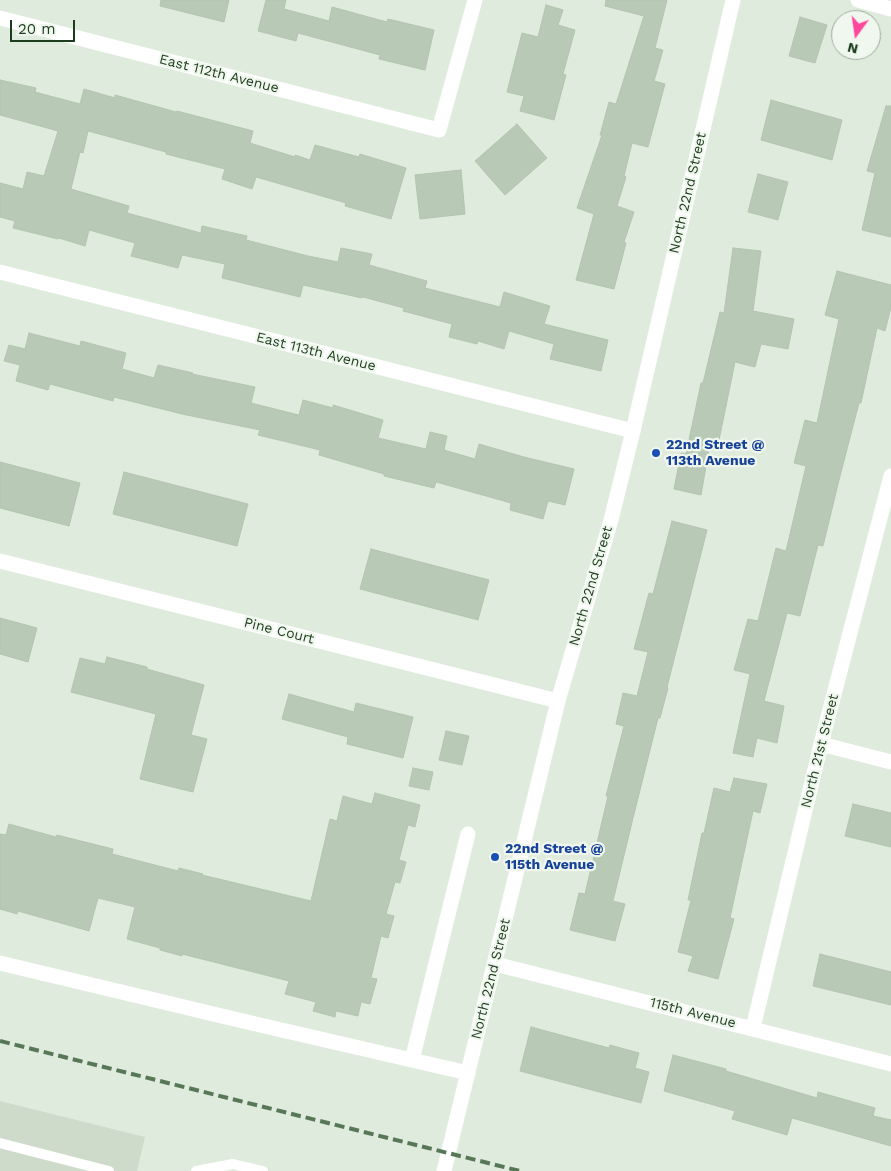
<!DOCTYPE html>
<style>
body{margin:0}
#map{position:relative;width:891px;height:1171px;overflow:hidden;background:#dfebdd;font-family:"Work Sans",sans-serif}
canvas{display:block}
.north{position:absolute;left:831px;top:10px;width:50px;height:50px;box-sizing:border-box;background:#f0f7ee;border:1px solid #9cac9a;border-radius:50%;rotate:194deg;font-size:14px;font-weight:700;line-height:20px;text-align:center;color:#1d3c1d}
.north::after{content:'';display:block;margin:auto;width:18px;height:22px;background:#ff479e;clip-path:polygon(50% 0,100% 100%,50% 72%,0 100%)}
.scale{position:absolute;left:10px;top:20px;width:65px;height:22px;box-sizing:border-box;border:2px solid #1d3c1d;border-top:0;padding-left:6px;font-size:15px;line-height:18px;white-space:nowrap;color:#1d3c1d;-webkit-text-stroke:4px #f0f7ee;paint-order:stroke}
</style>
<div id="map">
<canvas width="891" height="1171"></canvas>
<div class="north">N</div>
<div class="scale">20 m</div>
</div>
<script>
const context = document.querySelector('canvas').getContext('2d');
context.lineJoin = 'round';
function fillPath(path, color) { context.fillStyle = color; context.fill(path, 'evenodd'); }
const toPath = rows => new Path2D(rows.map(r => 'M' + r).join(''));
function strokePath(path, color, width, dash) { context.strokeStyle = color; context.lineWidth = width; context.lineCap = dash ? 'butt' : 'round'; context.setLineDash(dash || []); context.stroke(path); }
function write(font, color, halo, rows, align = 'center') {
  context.font = font + ' "Work Sans",sans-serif'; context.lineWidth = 4.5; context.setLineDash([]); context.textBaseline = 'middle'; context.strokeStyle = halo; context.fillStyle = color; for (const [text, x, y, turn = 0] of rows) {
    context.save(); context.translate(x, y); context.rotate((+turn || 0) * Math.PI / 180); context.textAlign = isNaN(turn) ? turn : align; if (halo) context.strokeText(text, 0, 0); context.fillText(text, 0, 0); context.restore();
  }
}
const built = toPath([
 [0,1101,145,1137,137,1171,0,1171]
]);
const building = toPath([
 [161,0,229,0,224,22,160,6,161,0],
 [266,0,286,0,284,9,329,21,332,7,387,22,388,19,434,30,425,70,379,59,380,55,298,33,296,41,258,31,266,0],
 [606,0,667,0,655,48,663,50,654,81,665,84,648,147,632,143,624,176,626,177,617,206,634,212,624,242,626,243,614,289,576,280,594,214,577,208,602,135,600,135,609,102,616,104,644,16,605,6,606,0],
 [546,5,563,10,558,25,575,30,563,74,566,75,554,120,520,111,524,96,507,92,522,33,538,37,546,5],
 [800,17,827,25,815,63,789,56,800,17],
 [0,80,36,88,35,92,80,104,84,89,115,98,115,95,176,112,177,111,253,131,250,143,295,157,295,155,310,160,315,145,359,157,360,154,406,168,391,219,345,206,346,203,256,177,252,189,222,179,225,169,166,154,166,152,88,131,83,153,80,152,71,189,129,206,127,213,201,233,202,226,247,236,246,240,308,256,338,262,341,248,372,254,369,265,427,281,425,288,500,307,504,292,550,306,544,324,608,340,601,371,550,359,554,344,509,331,504,349,478,341,477,344,449,337,452,324,403,311,404,308,363,297,362,298,303,285,300,297,222,278,225,264,182,255,178,268,131,256,135,243,89,230,85,246,59,238,58,239,13,228,15,221,0,217,0,183,23,189,27,172,44,176,58,131,0,115,0,80],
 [771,100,842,120,832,160,761,140,771,100],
 [886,106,891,106,891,237,862,230,875,173,867,171,886,106],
 [517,124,547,158,505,195,475,161,517,124],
 [461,170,465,214,420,219,415,175,461,170],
 [758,174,788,182,778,220,748,212,758,174],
 [733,248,761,251,753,311,794,319,788,349,761,344,755,367,735,362,719,440,711,438,701,495,674,489,681,453,686,454,701,383,703,383,720,312,724,313,733,248],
 [837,271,891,285,891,307,885,331,877,328,861,403,859,403,839,480,823,546,818,545,800,616,787,613,764,701,784,706,777,743,757,738,753,757,733,753,750,674,734,670,748,619,758,621,776,548,786,551,806,466,794,463,805,420,817,423,839,319,825,315,837,271],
 [29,333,80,346,81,341,126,353,122,369,154,378,158,365,193,373,192,374,255,387,251,403,299,415,303,400,333,408,333,405,383,420,378,438,426,449,430,432,447,436,444,450,475,459,479,444,524,457,574,469,565,505,548,501,543,519,510,510,511,503,436,482,434,488,384,476,384,474,319,455,320,450,258,435,260,430,182,414,114,397,113,401,50,384,48,390,16,381,20,365,4,361,9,345,25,349,29,333],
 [0,462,80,483,69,526,0,508,0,462],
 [124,472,248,504,237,546,113,514,124,472],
 [672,521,707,530,667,687,668,688,660,718,658,718,633,818,613,901,625,904,615,941,570,930,579,893,585,894,608,796,606,796,624,726,616,724,623,693,637,696,648,652,634,649,649,593,653,594,672,521],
 [371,549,489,580,478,620,360,589,371,549],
 [0,618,37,628,28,662,0,654,0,618],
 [107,657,147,667,147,669,204,685,191,735,207,739,193,792,140,779,156,714,71,692,80,658,105,664,107,657],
 [289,694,354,712,356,703,413,717,403,758,347,744,348,737,282,719,289,694],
 [446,731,469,736,462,765,439,760,446,731],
 [413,768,433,772,429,790,409,786,413,768],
 [734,778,767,784,760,813,753,811,730,918,734,919,718,979,688,971,693,956,678,952,691,900,688,900,702,833,704,833,714,788,730,792,734,778],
 [375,793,420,805,415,827,408,825,399,860,406,862,400,883,395,882,386,914,394,916,388,938,381,936,371,978,377,979,370,1004,361,1002,358,1016,336,1011,335,1017,313,1011,316,1002,285,994,289,981,182,954,182,956,160,950,160,948,127,939,135,907,98,898,89,931,18,911,17,914,0,909,0,834,6,835,9,824,56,837,57,835,113,849,112,854,178,871,179,868,203,874,202,875,311,901,330,819,337,821,343,796,372,804,375,793],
 [853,804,891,813,891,847,845,836,853,804],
 [820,954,891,972,891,1005,813,986,820,954],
 [531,1027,609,1048,610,1045,639,1053,635,1068,649,1072,641,1103,520,1071,531,1027],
 [673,1055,726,1069,726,1071,817,1098,818,1092,875,1108,873,1116,891,1120,891,1146,792,1118,787,1135,732,1119,735,1111,664,1091,673,1055]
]);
const service = toPath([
 [0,1143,109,1171],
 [196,1171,233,1164,263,1171]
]);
const minor = toPath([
 [858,0,891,9],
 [0,18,439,130,475,0],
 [0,272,633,431],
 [0,561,558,701],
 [821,744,891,762],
 [0,963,247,1022,468,1073],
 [495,964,891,1064],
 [753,1028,821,744,891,476],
 [412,1060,468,834]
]);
const tertiary = toPath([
 [444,1171,558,701,611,520,633,431,733,0]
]);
const rail = toPath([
 [0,1041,520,1171]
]);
const markers = [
 [656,453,5,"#1a4fb4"],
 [495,857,5,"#1a4fb4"]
];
const streetNames = [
 ["East 112th Avenue",219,74,14],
 ["North 22nd Street",688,193,-77],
 ["East 113th Avenue",316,352,14],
 ["North 22nd Street",591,586,-74],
 ["Pine Court",279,631,14],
 ["North 21st Street",820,751,-76],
 ["North 22nd Street",491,979,-76],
 ["115th Avenue",693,1013,14]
];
const transitNames = [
 ["22nd Street @",666,445],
 ["113th Avenue",666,461],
 ["22nd Street @",505,849],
 ["115th Avenue",505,865]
];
fillPath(built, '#cedbcb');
fillPath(building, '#b8c9b5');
strokePath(building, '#b2c5af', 1);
strokePath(service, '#fff', 10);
strokePath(minor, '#fff', 15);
strokePath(tertiary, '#fff', 15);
strokePath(rail, '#577857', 4, [10, 5]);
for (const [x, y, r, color] of markers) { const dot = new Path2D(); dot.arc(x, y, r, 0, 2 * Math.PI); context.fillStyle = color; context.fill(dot); strokePath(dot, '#f0f7ee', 2); }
write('14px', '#1d3c1d', '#f0f7ee', streetNames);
write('bold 14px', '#164399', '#f0f7ee', transitNames, 'left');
</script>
